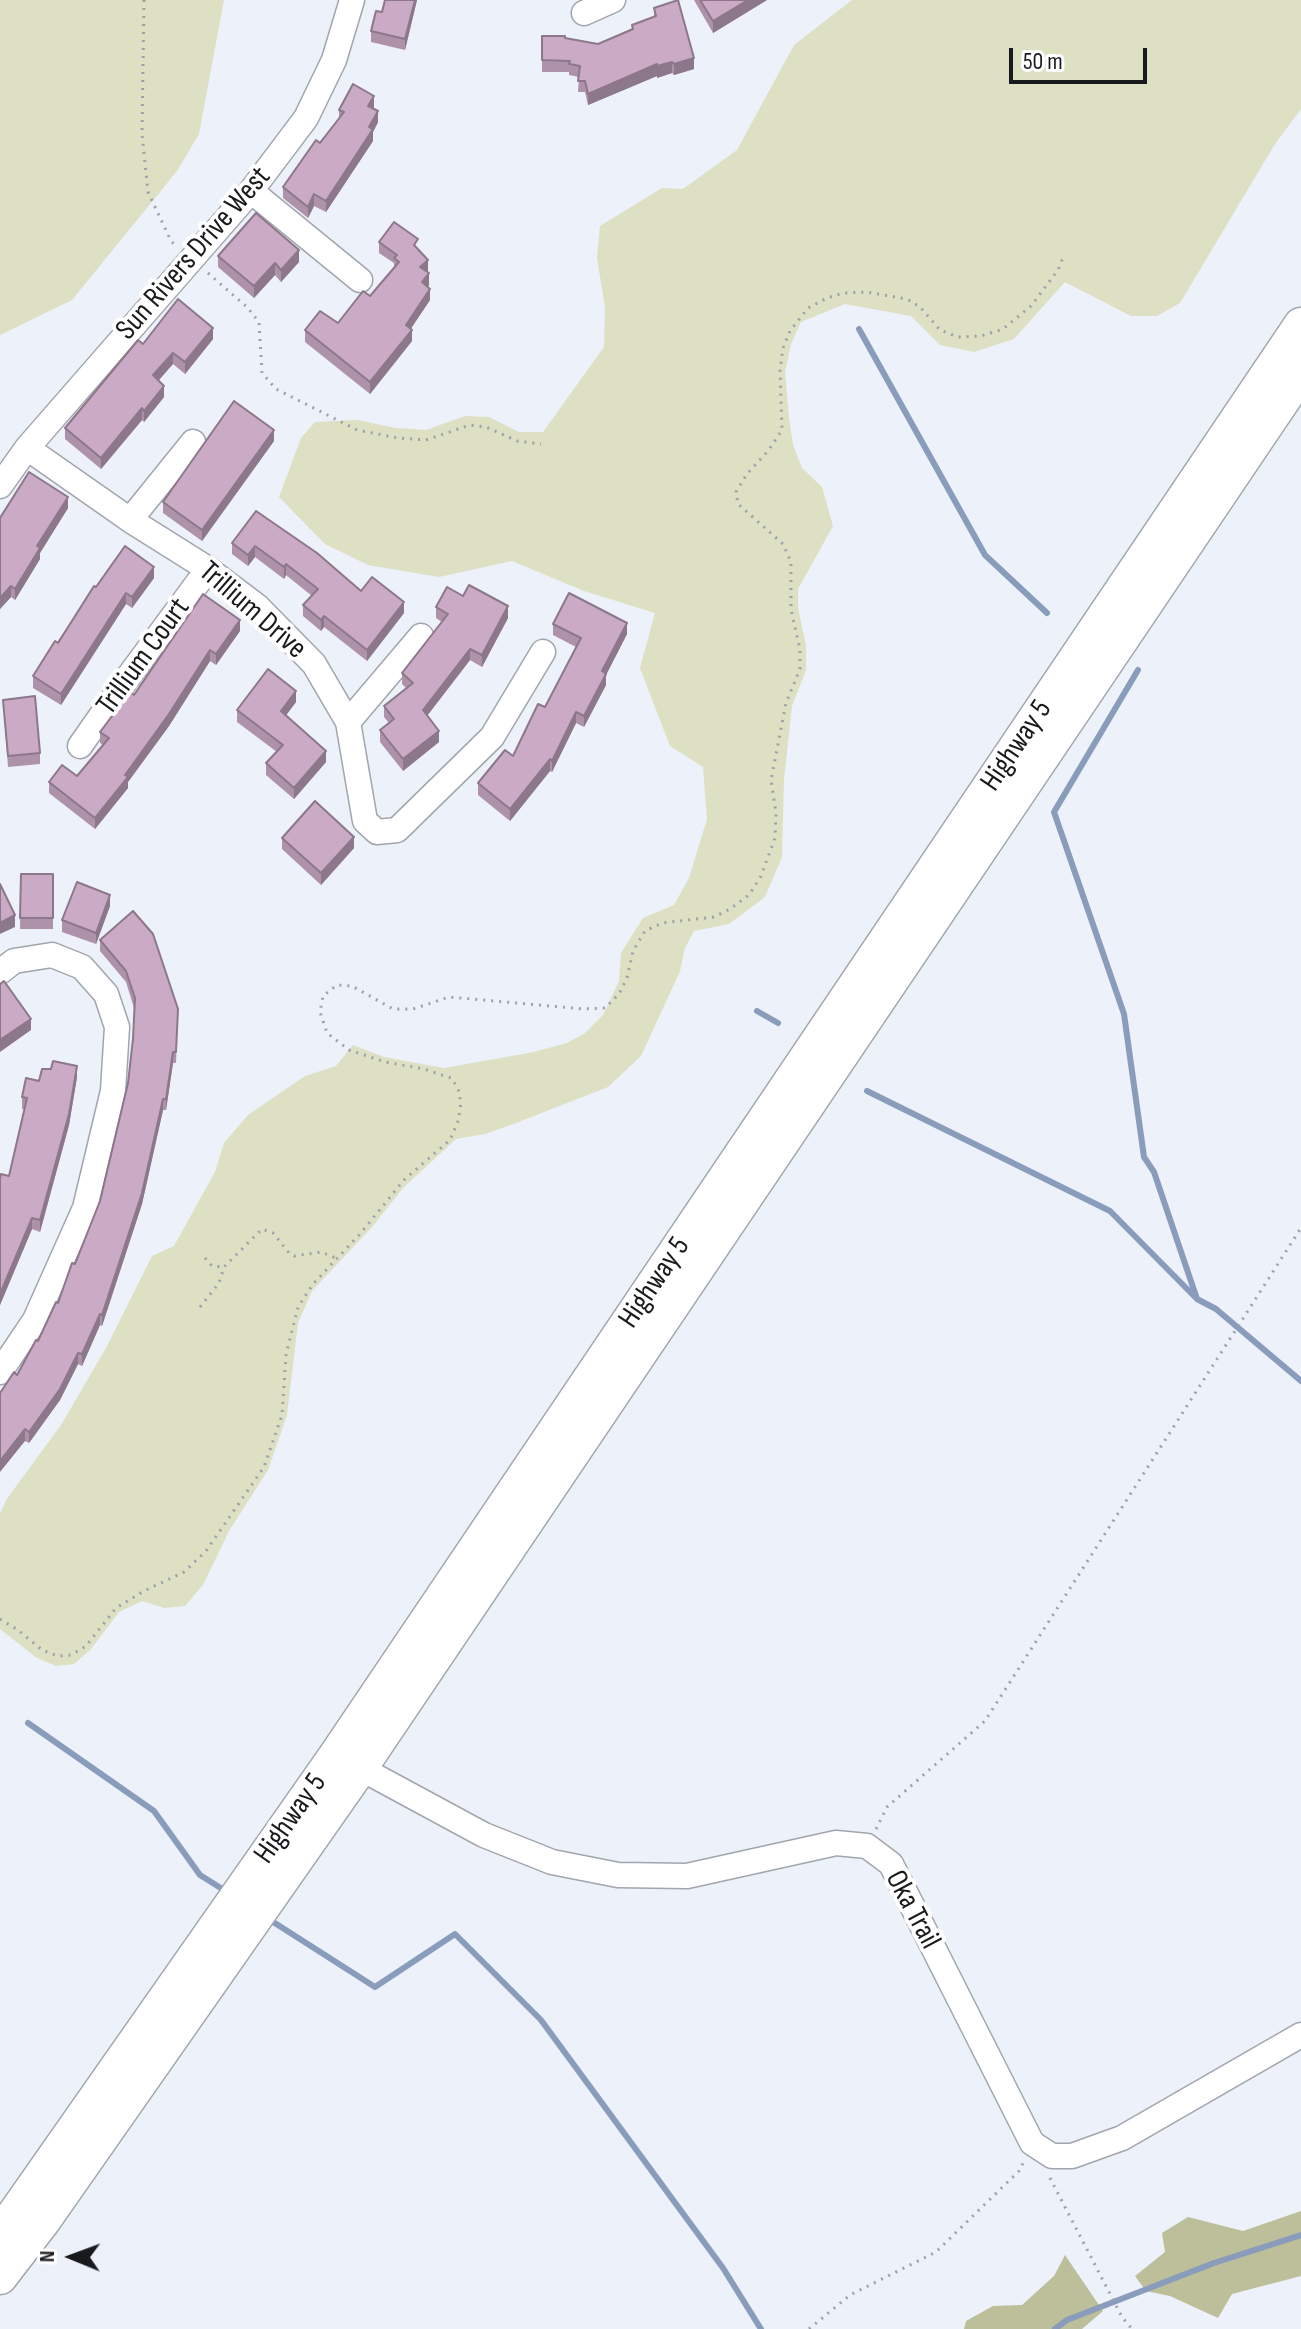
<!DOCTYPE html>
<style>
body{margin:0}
#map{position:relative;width:1301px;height:2329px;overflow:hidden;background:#ecf1fa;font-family:"Sofia Sans Condensed",sans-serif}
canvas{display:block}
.north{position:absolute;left:32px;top:2217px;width:80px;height:80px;-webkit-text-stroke:6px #fff;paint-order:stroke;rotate:271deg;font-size:22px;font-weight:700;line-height:32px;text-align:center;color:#191a1d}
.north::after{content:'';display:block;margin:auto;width:28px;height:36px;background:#191a1d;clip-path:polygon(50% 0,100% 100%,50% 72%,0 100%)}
.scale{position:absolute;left:1009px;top:48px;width:138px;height:36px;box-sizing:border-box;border:4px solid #191a1d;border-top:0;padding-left:10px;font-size:24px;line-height:28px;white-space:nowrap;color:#191a1d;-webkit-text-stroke:6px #fff;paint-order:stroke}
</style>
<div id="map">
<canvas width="1301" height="2329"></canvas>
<div class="north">N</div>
<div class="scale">50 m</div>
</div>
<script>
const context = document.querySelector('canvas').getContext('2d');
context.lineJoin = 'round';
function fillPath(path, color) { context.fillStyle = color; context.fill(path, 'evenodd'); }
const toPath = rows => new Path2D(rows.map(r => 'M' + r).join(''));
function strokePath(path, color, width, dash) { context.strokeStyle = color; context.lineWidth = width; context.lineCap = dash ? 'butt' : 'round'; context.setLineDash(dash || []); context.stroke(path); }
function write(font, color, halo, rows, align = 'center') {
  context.font = font + ' "Sofia Sans Condensed",sans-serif'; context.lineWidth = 8; context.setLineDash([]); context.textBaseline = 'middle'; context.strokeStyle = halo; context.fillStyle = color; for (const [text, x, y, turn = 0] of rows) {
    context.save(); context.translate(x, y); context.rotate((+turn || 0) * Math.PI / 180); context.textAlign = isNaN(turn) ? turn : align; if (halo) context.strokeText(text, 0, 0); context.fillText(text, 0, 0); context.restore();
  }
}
const green = toPath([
 [0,0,224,0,199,134,177,171,72,300,0,335],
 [852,0,1301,0,1301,109,1275,144,1180,303,1157,316,1131,316,1065,282,1014,339,974,352,940,345,911,316,845,304,801,322,791,344,785,372,789,418,793,445,802,468,822,487,833,526,798,589,798,608,806,645,806,670,792,706,784,779,782,857,765,897,729,924,694,931,685,948,680,971,641,1056,608,1087,516,1123,485,1134,456,1139,403,1188,373,1226,312,1291,298,1323,287,1415,268,1470,229,1531,203,1585,185,1606,164,1608,142,1601,119,1612,91,1649,74,1664,56,1666,37,1658,0,1629,0,1514,6,1500,61,1425,106,1348,152,1256,174,1246,215,1172,224,1143,248,1115,305,1076,336,1066,353,1045,384,1057,444,1068,534,1052,567,1043,585,1033,603,1015,619,981,621,953,643,918,674,905,689,878,707,819,703,767,670,746,640,668,655,613,584,591,512,561,439,577,368,565,325,544,279,497,301,438,315,422,357,420,396,428,426,430,465,416,489,417,519,432,543,432,604,347,605,307,597,258,600,226,662,188,683,189,737,150,794,45]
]);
const forest = toPath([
 [1301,2211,1301,2276,1232,2294,1218,2318,1170,2296,1146,2291,1135,2276,1165,2252,1162,2233,1188,2217,1243,2231],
 [1065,2255,1103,2311,1082,2329,964,2329,966,2321,993,2306,1022,2305,1054,2276]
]);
const stream = toPath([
 [859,329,985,555,1047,613],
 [1138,670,1054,812,1124,1014,1144,1157,1154,1172,1197,1299],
 [757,1011,778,1023],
 [867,1091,1110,1211,1197,1299,1216,1309,1301,1381],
 [28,1723,154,1811,200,1875,227,1892],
 [267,1918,375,1987,455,1934,541,2020,723,2268,761,2329],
 [1055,2329,1067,2320,1214,2263,1301,2235]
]);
const path = toPath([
 [144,0,142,134,148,192,171,241,175,245],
 [208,273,247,307,259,322,262,373,276,389,357,430,398,438,426,440,470,425,486,427,517,441,541,444],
 [205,1258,212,1266,224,1267],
 [200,1307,219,1283,224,1267,262,1229,273,1233,289,1253,294,1256,321,1252,336,1258],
 [0,1619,18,1630,42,1650,58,1656,71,1655,86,1646,116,1608,144,1591,184,1572,206,1551,264,1467,282,1415,286,1355,298,1307,313,1284,360,1234,404,1180,450,1140,458,1121,461,1103,458,1088,451,1078,424,1069,385,1062,349,1050,327,1033,320,1012,323,996,337,985,352,986,393,1009,413,1009,449,997,584,1009,605,1008,619,994,627,978,633,951,645,931,662,923,714,917,730,909,749,895,761,876,775,838,776,813,771,780,786,703,800,669,800,649,791,610,791,562,783,544,738,504,736,492,747,474,768,451,782,430,780,370,783,348,790,331,808,308,827,298,843,293,867,292,907,299,920,307,940,330,958,337,981,336,1003,329,1031,306,1058,270,1064,255],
 [876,1829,887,1807,985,1721,1301,1228],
 [1050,2178,1122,2317,1132,2329],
 [809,2329,850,2295,936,2252,1019,2171,1024,2161]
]);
const minor = toPath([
 [584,13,613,0],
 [251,191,360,280],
 [27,448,130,520,208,569,257,606,314,664,348,722,365,821,377,832,397,830,492,737,543,652],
 [0,486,27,448,251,191,306,118,334,60,352,0],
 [130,520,193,442],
 [348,722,421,636],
 [80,746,126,680,208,569],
 [0,972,14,961,52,955,82,967,106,994,117,1027,113,1091,85,1208,35,1320,0,1372],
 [360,1768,484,1835,552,1862,618,1875,687,1876,836,1843,867,1846,891,1864,1032,2143,1052,2156,1072,2156,1122,2138,1301,2035]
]);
const highway = toPath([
 [0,2235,337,1754,1301,325],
 [0,2277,43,2221,360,1768,1301,373]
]);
const wall = toPath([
 [385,0,417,0,405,50,371,42,371,31,382,12],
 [694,0,767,0,713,33],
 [654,8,694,69,674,75,672,73,657,78,657,76,588,105,585,92,578,92,579,77,569,75,569,72,542,72,542,36,598,44,632,29,632,25,654,17],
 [374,107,373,109,378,122,373,132,373,141,326,212,314,206,308,218,283,198,283,187,339,118,339,110],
 [379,242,418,250,428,271,427,272,429,285,427,287,430,300,411,328,412,341,370,394,305,342,305,330,338,323,370,296,394,268,394,263,379,253],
 [218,256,299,262,281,282,275,275,254,298,218,267],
 [213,339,185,374,173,364,158,380,164,397,144,422,142,420,101,469,65,439,65,428,143,344],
 [274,441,202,541,163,513,163,502],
 [68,508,40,553,40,559,15,600,11,597,0,609,0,518],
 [256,511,361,591,404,613,367,661,324,627,321,631,303,616,303,605,312,596,286,575,284,579,255,557,248,566,232,554,232,543],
 [154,578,132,608,126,604,61,705,33,688,33,676,96,587],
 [463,596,508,618,482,667,470,660,427,716,439,742,403,771,380,742,380,730,389,723,384,717,384,706,406,688,402,684,402,673,442,622,436,618,436,607],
 [553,624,627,634,606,675,606,685,584,727,576,723,552,772,550,771,510,821,478,795,478,783,513,756,545,707,576,647,553,635],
 [240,631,216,665,210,661,169,726,128,782,128,788,95,829,49,793,49,782,77,776,103,745,100,743,100,732,134,695],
 [3,700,40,753,40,764,8,767],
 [296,702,286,715,326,762,294,799,266,775,266,763,277,752,237,722,237,710],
 [282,838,354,848,321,885,282,849],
 [21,874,53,874,53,929,20,929],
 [110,906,96,944,62,932,62,920],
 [100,940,178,1009,176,1063,173,1063,166,1110,163,1110,142,1204,102,1326,100,1325,82,1366,78,1364,60,1400,29,1443,25,1441,17,1375,38,1341,58,1303,75,1264,100,1201,128,1083,133,1039,134,1008,126,982,100,951],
 [77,1077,69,1125,40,1232,32,1229,0,1305,0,1179,9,1176,25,1109,22,1109,22,1097,39,1081]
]);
const shadedWall = toPath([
 [415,0,417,0,405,50,405,39],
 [748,0,767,0,713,33,713,21],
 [694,58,694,69,674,75,674,64],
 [672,62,672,73,657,78,657,66],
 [657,64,657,76,588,105,588,94],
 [374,96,374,107,368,118,368,106],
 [378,111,378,122,373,132,373,141,326,212,326,201],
 [314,194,314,206,308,218,308,207],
 [299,250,299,262,281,282,281,270],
 [428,260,428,271,420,278,420,267],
 [275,263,275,275,254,298,254,286],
 [429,273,429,285,422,294,422,282],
 [430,289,430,300,406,336,406,325],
 [213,328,213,339,185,374,185,362],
 [412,330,412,341,370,394,370,382],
 [173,353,173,364,153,387,153,375],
 [164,386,164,397,144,422,144,411],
 [142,408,142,420,101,469,101,458],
 [274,430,274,441,202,541,202,530],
 [68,497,68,508,40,553,40,559,15,600,15,589,37,546],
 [255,546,255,557,248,566,248,555],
 [286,564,286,575,284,579,284,567],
 [154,567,154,578,132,608,132,597],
 [11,586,11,597,0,609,0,598],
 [126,593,126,604,61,705,61,694],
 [404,602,404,613,367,661,367,650],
 [508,606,508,618,482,667,482,655],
 [324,616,324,627,321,631,321,620],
 [240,620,240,631,216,665,216,654],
 [627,623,627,634,606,675,606,685,584,727,584,716,602,671],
 [470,649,470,660,423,721,423,710],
 [210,650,210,661,169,726,128,782,128,788,95,829,95,818],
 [296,691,296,702,281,722,281,711],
 [576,712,576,723,552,772,552,761],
 [439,731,439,742,403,771,403,759],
 [326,751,326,762,294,799,294,788],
 [550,759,550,771,510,821,510,809],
 [354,837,354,848,321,885,321,873],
 [110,895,110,906,96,944,96,933],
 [15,915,15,927,0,934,0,923],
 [31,1019,31,1030,0,1052,0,1040],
 [173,1052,173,1063,166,1110,166,1099],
 [77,1066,77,1077,69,1125,40,1232,40,1220],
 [163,1099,163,1110,142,1204,102,1326,102,1315],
 [32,1218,32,1229,0,1305,0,1294],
 [100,1314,100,1325,82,1366,82,1354],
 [78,1353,78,1364,60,1400,29,1443,29,1432],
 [25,1429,25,1441,0,1472,0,1461]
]);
const building = toPath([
 [385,0,415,0,405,39,371,31,376,11,382,12,385,0],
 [678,0,694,58,674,64,672,62,657,66,657,64,588,94,585,81,578,81,580,66,569,64,570,61,542,60,542,36,565,36,565,38,598,44,633,29,632,25,656,16,654,8,678,0],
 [700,0,748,0,713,21,700,0],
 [353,84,374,96,368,106,378,111,369,127,373,129,326,201,314,194,308,207,283,187,316,140,320,143,344,112,339,110,353,84],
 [256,213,299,250,281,270,275,263,254,286,218,256,256,213],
 [394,222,418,239,414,245,428,260,420,267,429,273,422,282,430,289,406,325,412,330,370,382,305,330,320,311,338,323,363,291,370,296,399,262,394,258,397,255,379,242,394,222],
 [178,299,213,328,185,362,173,353,153,375,164,386,144,411,142,408,101,458,65,428,138,340,143,344,178,299],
 [234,401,274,430,202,530,163,502,234,401],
 [29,472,68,497,37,546,40,548,15,589,11,586,0,598,0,518,29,472],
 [256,511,317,553,361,591,372,577,404,602,367,650,324,616,321,620,303,605,318,589,286,564,284,567,255,546,248,555,232,543,256,511],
 [125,546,154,567,132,597,126,593,61,694,33,676,55,641,58,643,94,586,96,587,125,546],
 [469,585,508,606,482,655,470,649,423,710,439,731,403,759,380,730,394,719,384,706,413,683,402,673,448,614,436,607,447,587,463,596,469,585],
 [569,593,627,623,602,671,606,674,584,716,576,712,552,761,550,759,510,809,478,783,505,750,513,756,538,704,545,707,581,638,553,624,569,593],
 [203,594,240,620,216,654,210,650,169,714,125,775,128,777,95,818,49,782,62,765,77,776,109,738,100,732,130,692,134,695,203,594],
 [268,669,296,691,281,711,326,751,294,788,266,763,283,745,237,710,268,669],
 [35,696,40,753,8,756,3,700,35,696],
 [315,801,354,837,321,873,282,838,315,801],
 [21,874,53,874,53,918,20,918,21,874],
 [77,882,110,895,96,933,62,920,77,882],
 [0,884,15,915,0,923,0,884],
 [133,911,153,934,178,1009,176,1052,173,1052,166,1099,163,1099,142,1193,102,1315,100,1314,82,1354,78,1353,60,1389,29,1432,25,1429,0,1461,0,1393,14,1372,17,1375,36,1340,38,1341,56,1302,58,1303,72,1263,75,1264,100,1201,128,1083,133,1039,135,998,126,971,100,940,133,911],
 [4,981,31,1019,0,1040,0,984,4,981],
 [53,1061,77,1066,69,1114,40,1220,32,1218,0,1294,0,1179,1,1174,9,1176,27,1098,22,1097,26,1078,39,1081,42,1069,51,1069,53,1061]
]);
const streetNames = [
 ["Sun Rivers Drive West",194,254,-49],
 ["Trillium Drive",252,611,41],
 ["Trillium Court",144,657,-54],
 ["Highway 5",1017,746,-56],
 ["Highway 5",655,1283,-56],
 ["Highway 5",291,1819,-55],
 ["Oka Trail",912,1910,62]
];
fillPath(green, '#dde0c2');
fillPath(forest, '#bcbf99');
strokePath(stream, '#8a9cbc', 6);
strokePath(minor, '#a1a5ae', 27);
strokePath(highway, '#a1a5ae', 37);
strokePath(path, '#9da1a7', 3, [2, 6]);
strokePath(minor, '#fff', 24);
strokePath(highway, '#fff', 34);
fillPath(wall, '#ae92a9');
fillPath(shadedWall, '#8d778a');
fillPath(building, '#caaac5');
strokePath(building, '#8d778a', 2);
write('30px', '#191a1d', '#fff', streetNames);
</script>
